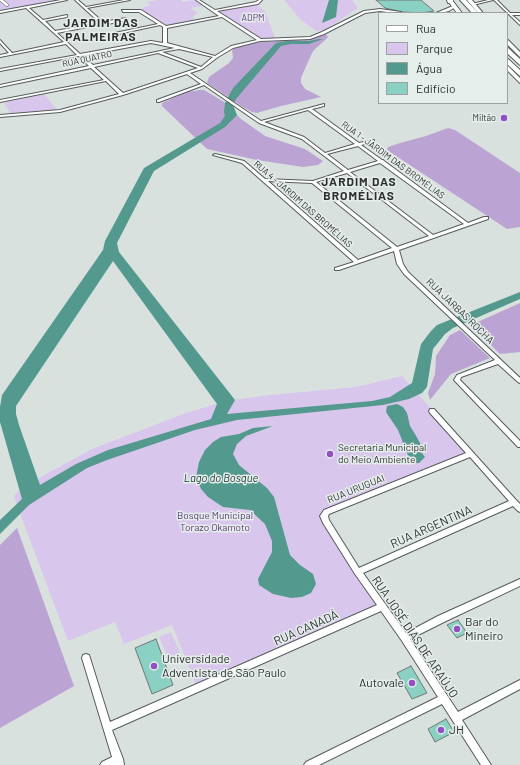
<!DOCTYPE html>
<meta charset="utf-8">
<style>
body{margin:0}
#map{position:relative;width:520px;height:765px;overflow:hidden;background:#d9e1df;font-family:Barlow,sans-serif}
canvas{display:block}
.legend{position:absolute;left:378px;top:12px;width:130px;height:92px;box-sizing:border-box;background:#e6eeec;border:1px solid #9ca2a1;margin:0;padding:5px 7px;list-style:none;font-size:12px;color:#2d3030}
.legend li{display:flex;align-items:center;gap:8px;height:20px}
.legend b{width:20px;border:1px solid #9ca2a1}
</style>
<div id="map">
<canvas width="520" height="765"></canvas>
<ul class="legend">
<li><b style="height:5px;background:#fff"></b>Rua</li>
<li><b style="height:11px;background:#d9c6ed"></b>Parque</li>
<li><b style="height:11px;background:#53998d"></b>Água</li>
<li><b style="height:11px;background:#8ad1c4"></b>Edifício</li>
</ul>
</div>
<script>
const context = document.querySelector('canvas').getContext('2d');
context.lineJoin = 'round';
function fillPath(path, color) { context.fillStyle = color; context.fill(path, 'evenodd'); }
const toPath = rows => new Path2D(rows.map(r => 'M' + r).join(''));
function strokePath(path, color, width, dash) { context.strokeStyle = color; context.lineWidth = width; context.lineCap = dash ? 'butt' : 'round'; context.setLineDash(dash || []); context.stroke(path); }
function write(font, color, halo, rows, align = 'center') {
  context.font = font + ' Barlow,sans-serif'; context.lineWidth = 3; context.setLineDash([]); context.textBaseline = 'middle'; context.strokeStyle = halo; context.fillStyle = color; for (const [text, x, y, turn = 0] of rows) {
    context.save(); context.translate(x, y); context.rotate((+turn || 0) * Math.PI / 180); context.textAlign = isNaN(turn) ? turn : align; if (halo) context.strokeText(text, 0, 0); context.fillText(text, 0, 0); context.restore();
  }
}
const green = toPath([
 [0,0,62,0,0,11],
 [157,0,181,0,183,2,194,0,203,6,190,8,198,13,193,16,194,21,165,26,140,10,144,7,151,5,147,2],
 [284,0,352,0,358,8,328,28,320,31,316,31,300,19],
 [255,4,265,11,275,38,260,39,217,12],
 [44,94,57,110,11,114,4,103],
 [402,376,471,454,330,511,327,518,386,608,197,687,172,625,124,644,115,622,68,641,18,508,14,496,18,492,46,474,92,449,186,413,226,401,270,395,356,387],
 [171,632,180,652,168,658,159,637]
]);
const forest = toPath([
 [326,34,328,37,325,40,315,49,312,53,301,78,301,83,305,89,321,97,281,106,257,113,252,112,243,107,207,83,209,77,229,63,233,58,232,50,238,46,261,42,309,39],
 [200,90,204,90,224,102,241,119,265,136,305,149,323,161,318,165,303,167,257,160,207,149,162,106,162,103,187,92],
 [448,128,455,130,520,173,520,227,507,229,387,150,388,147,400,143,426,136],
 [520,303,520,352,500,354,471,325],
 [460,330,490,358,451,374,430,400,428,393,435,374,436,356,450,335],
 [17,528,74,686,0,728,0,545]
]);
const water = toPath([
 [329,0,338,0,336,17,322,23],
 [319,39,323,39,309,44,291,44,281,46,236,99,233,105,237,115,225,127,154,171,117,243,119,252,235,400,227,414,372,401,390,397,412,383,421,344,431,331,437,325,520,292,520,299,453,328,445,334,433,349,427,387,422,393,409,399,383,405,237,420,195,430,107,460,87,468,29,505,0,534,0,520,22,499,0,422,0,407,2,395,103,250,105,241,144,168,220,123,225,116,224,112,225,103,233,88,276,43,287,41,309,41],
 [113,261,217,404,211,419,108,450,76,464,40,485,19,425,16,414,16,406],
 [397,404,403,407,407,413,410,426,415,434,420,443,421,452,425,457,419,463,411,463,398,430,386,412,387,406],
 [273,426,246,436,237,444,233,454,239,465,267,488,274,497,290,555,300,565,313,574,316,584,311,593,302,597,291,598,273,594,259,585,258,579,272,552,272,541,265,524,250,510,223,507,208,497,201,489,196,477,199,462,205,450,213,442,221,437,239,434,253,428]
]);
const building = toPath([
 [376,0,421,0,434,11,422,13,402,12,385,8,376,0],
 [458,620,467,633,457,638,447,625,458,620],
 [156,639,173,685,152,694,135,648,156,639],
 [411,666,427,693,412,699,397,673,411,666],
 [446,719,454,732,435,742,428,729,446,719]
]);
const pedestrian = toPath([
 [1,0,7,5]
]);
const minor = toPath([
 [61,0,67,0,29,8,43,20,67,15,67,17,45,21,55,31,100,23,75,0,78,0,86,7,124,0,130,0,87,8,103,22,126,18,127,20,103,25,102,24,57,33,80,54,151,41,163,43,163,27,160,25,109,36,109,34,110,34,158,24,139,12,123,12,122,10,141,10,166,26,219,16,196,0,199,0,215,10,256,2,259,0,262,0,258,4,217,11,261,39,310,37,322,32,364,11,380,9,401,12,401,13,394,13,380,11,365,13,324,34,310,39,260,41,233,48,218,57,202,69,190,73,261,121,324,104,324,106,312,109,359,143,374,140,374,142,361,145,382,160,383,160,384,161,468,223,484,217,488,217,488,219,399,250,403,264,408,272,520,378,520,383,518,382,498,364,461,377,460,380,520,441,520,447,518,447,454,380,457,375,495,360,404,274,397,264,394,251,339,270,335,270,335,268,354,262,242,163,213,155,215,154,244,161,265,179,313,181,344,171,302,139,259,123,204,85,159,102,157,102,157,100,201,84,187,74,123,95,60,112,0,117,0,115,60,110,119,94,106,81,0,102,0,100,104,80,91,68,0,87,0,85,89,66,79,56,0,71,0,69,77,55,66,44,0,57,0,55,9,53,0,43,0,40,12,53,64,42,26,8,0,13,0,11,61,0],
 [222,17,257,40,231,46,215,56,167,43,167,28,222,17],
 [151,43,175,48,93,65,82,56,151,43],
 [179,49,213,57,201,67,162,52,179,49],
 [158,53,198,68,123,93,94,67,158,53],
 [308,110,355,144,325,153,304,137,264,122,308,110],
 [358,146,378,161,348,170,327,154,358,146],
 [380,163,464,224,433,235,350,172,380,163],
 [347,173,429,236,397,247,316,182,347,173],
 [268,181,312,183,392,248,358,260,268,181],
 [488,0,493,0,473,5,472,4,488,0],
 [494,0,497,0,510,13,520,13,520,15,512,15,520,22,520,25,494,0],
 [453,6,455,7,449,11,440,13,436,13,453,6],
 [430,409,434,409,516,500,520,504,520,512,518,511,513,506,363,573,406,633,438,616,520,579,520,586,444,622,410,639,458,712,520,680,520,689,462,720,491,765,481,765,442,704,319,765,304,765,306,762,438,697,402,641,381,611,112,730,123,759,124,765,100,765,102,762,112,757,82,658,83,655,86,654,89,655,90,658,110,722,377,605,355,574,323,523,320,516,324,510,466,453,430,413,429,411,430,409],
 [470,457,509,501,359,568,329,520,328,516,329,514,470,457]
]);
const primary = toPath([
 [447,0,452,0,462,13,457,13,447,0],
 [467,0,472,0,483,13,478,13,467,0],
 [507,39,520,52,520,57,507,44,507,39],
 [507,65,520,78,520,83,507,70,507,65]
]);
const motorway = toPath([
 [447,0,453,0,453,2,448,3,447,0],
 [460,0,466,0,478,13,472,13,460,0],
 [507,47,520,59,520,65,507,53,507,47],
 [507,58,520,70,520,76,507,64,507,58]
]);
const markers = [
 [504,118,4,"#924fc4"],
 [330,454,4,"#924fc4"],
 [457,629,4,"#924fc4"],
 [154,666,4,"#924fc4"],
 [412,683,4,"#924fc4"],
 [441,730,4,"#924fc4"]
];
const farParknames = [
 ["ADPM",253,18]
];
const farStreetnames = [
 ["RUA QUATRO",87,59,-12],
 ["RUA 1 - JARDIM DAS BROMÉLIAS",393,160,36],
 ["RUA 4 - JARDIM DAS BROMÉLIAS",303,204,41]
];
const farPoinames = [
 ["Miltão",496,118]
];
const streetNames = [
 ["RUA JARBAS ROCHA",460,311,44],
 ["RUA URUGUAI",356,489,-22]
];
const poiNames = [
 ["Secretaria Municipal",338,448],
 ["do Meio Ambiente",338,460]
];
const parkNames = [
 ["Bosque Municipal",215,516],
 ["Torazo Okamoto",215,528]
];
const waterNames = [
 ["Lago do Bosque",221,478]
];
const farDistrictnames = [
 ["JARDIM DAS",101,23],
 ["PALMEIRAS",101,37],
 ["JARDIM DAS",359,182],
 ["BROMÉLIAS",359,196]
];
const nearStreetnames = [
 ["RUA ARGENTINA",431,527,-24],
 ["RUA CANADÁ",306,628,-24],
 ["RUA JOSÉ DIAS DE ARAÚJO",415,637,56]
];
const nearPoinames = [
 ["Bar do",465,622],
 ["Mineiro",465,636],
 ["Universidade",162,659],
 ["Adventista de São Paulo",162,673],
 ["Autovale",404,683,"right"],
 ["JH",449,730]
];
fillPath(green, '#d9c6ed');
fillPath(forest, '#bba3d3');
fillPath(water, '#53998d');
fillPath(building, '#8ad1c4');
strokePath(building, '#707775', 1);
strokePath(pedestrian, '#565c5b', 3.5);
strokePath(minor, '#565c5b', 2);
strokePath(primary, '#565c5b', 2);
strokePath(motorway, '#565c5b', 2);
strokePath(pedestrian, '#fff', 2.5);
fillPath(minor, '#fff');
fillPath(primary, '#fff');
fillPath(motorway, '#fff');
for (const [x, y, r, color] of markers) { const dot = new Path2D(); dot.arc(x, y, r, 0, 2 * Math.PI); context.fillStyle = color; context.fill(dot); strokePath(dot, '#e6eeec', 1.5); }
write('9px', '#573672', '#e6eeec', farParknames);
write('9px', '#2d3030', '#e6eeec', farStreetnames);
write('9px', '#2d3030', '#e6eeec', farPoinames, 'right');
write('10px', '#2d3030', '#e6eeec', streetNames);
write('10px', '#2d3030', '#e6eeec', poiNames, 'left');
write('10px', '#573672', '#e6eeec', parkNames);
write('italic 11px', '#143731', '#e6eeec', waterNames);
context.letterSpacing = '1px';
write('bold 12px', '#2d3030', '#e6eeec', farDistrictnames);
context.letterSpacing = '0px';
write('12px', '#2d3030', '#e6eeec', nearStreetnames);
write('12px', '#2d3030', '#e6eeec', nearPoinames, 'left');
</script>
